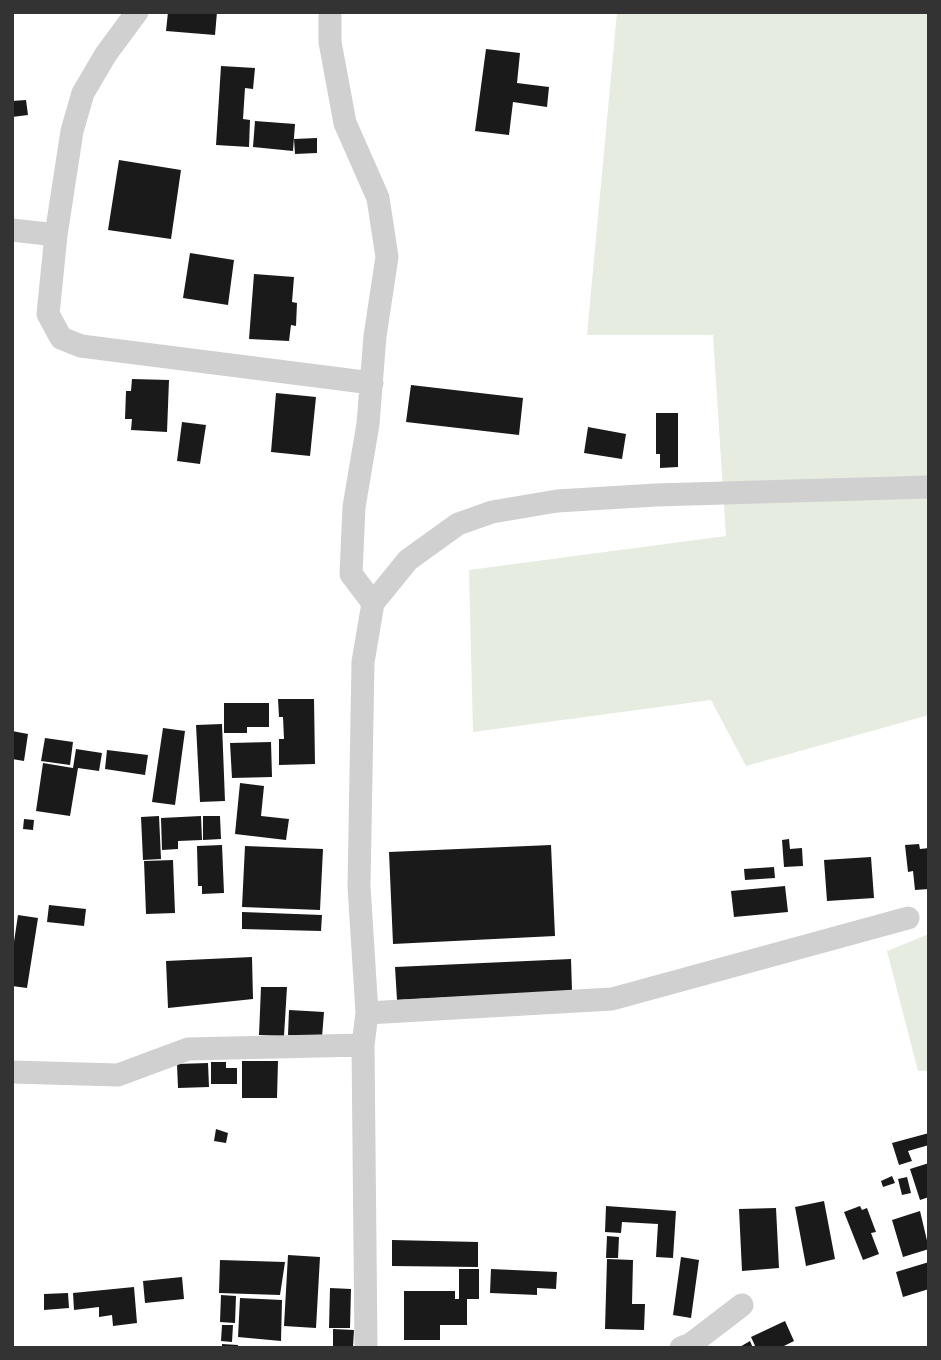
<!DOCTYPE html>
<style>
body{margin:0}
#map{position:relative;width:941px;height:1360px;overflow:hidden;background:#fff;font-family:"DM Sans",sans-serif}
canvas{display:block}
.frame{position:absolute;inset:0;border:14px solid #333;pointer-events:none}
</style>
<div id="map">
<canvas width="941" height="1360"></canvas>
<div class="frame"></div>
</div>
<script>
const context = document.querySelector('canvas').getContext('2d');
context.lineJoin = 'round';
function fillPath(path, color) { context.fillStyle = color; context.fill(path, 'evenodd'); }
const toPath = rows => new Path2D(rows.map(r => 'M' + r).join(''));
function strokePath(path, color, width, dash) { context.strokeStyle = color; context.lineWidth = width; context.lineCap = dash ? 'butt' : 'round'; context.setLineDash(dash || []); context.stroke(path); }
const green = toPath([
 [617,12,929,12,929,715,746,766,711,700,473,732,469,570,726,536,713,335,587,335],
 [929,934,929,1071,918,1071,887,951]
]);
const building = toPath([
 [168,12,217,12,215,35,166,31],
 [486,49,520,53,517,83,549,87,547,107,513,102,509,135,475,131],
 [221,66,255,68,253,89,245,88,243,119,250,120,249,147,216,145],
 [26,100,28,115,12,117,12,101],
 [255,121,295,124,293,151,253,147],
 [317,138,317,153,295,154,294,139],
 [119,160,181,170,171,239,108,230],
 [190,253,234,260,228,305,183,298],
 [254,274,294,277,292,302,297,303,296,326,291,325,289,341,249,339],
 [132,379,169,380,167,432,131,430,132,419,125,419,126,391,131,391],
 [411,385,523,398,519,435,406,422],
 [276,393,316,397,310,456,271,452],
 [656,413,678,413,678,467,660,468,660,454,656,454],
 [182,422,206,425,200,464,177,461],
 [588,427,626,434,622,459,584,453],
 [278,699,314,699,315,764,279,765,279,739,284,739,283,717,279,717],
 [224,703,269,703,269,727,247,727,247,733,224,733],
 [222,724,225,801,200,802,196,725],
 [163,728,185,731,175,805,152,802],
 [12,731,28,734,24,761,12,759],
 [45,738,73,742,70,765,41,761],
 [271,742,272,777,232,778,230,743],
 [76,749,102,753,99,771,78,768,70,816,36,811,43,763,73,768],
 [107,750,148,755,145,775,105,769],
 [240,783,264,786,261,816,289,819,286,840,235,834],
 [159,816,161,859,143,860,141,817],
 [201,816,202,840,178,841,178,849,162,850,161,818],
 [203,816,220,816,221,839,203,840],
 [24,819,34,820,33,830,23,829],
 [789,839,790,849,802,848,803,866,784,867,782,840],
 [919,844,920,849,929,848,929,889,915,890,913,871,908,872,905,845],
 [222,845,224,893,202,894,202,886,198,886,197,846],
 [551,845,555,936,393,944,389,852],
 [245,846,323,849,320,910,242,907],
 [871,857,874,898,827,901,824,860],
 [173,860,175,913,146,914,144,861],
 [774,867,775,878,745,880,744,869],
 [785,886,788,912,734,917,731,891],
 [49,905,86,909,84,926,47,922],
 [242,912,322,915,321,931,242,929],
 [18,915,38,918,27,988,12,986,12,955],
 [252,957,253,999,168,1008,166,961],
 [571,959,572,991,397,1000,395,967],
 [261,987,287,987,284,1036,259,1035],
 [289,1010,324,1012,322,1037,288,1035],
 [242,1061,278,1061,277,1098,242,1098],
 [211,1062,226,1062,226,1068,237,1068,237,1084,211,1084],
 [208,1063,209,1087,178,1088,177,1064],
 [216,1129,228,1133,226,1143,214,1141],
 [929,1133,929,1145,908,1151,912,1161,899,1165,892,1143],
 [929,1163,929,1197,920,1200,910,1169],
 [892,1176,895,1183,883,1187,881,1181],
 [907,1177,911,1193,902,1195,898,1179],
 [824,1201,835,1259,806,1266,795,1207],
 [606,1206,676,1211,673,1258,656,1257,658,1224,622,1222,621,1233,605,1232],
 [860,1206,862,1210,867,1208,876,1232,871,1233,879,1254,863,1260,844,1212],
 [776,1208,779,1268,742,1271,739,1209],
 [920,1211,929,1249,903,1257,892,1220],
 [607,1236,619,1237,618,1258,606,1258],
 [392,1240,478,1242,478,1267,392,1266],
 [288,1255,320,1257,316,1328,284,1326],
 [681,1257,699,1260,691,1318,673,1315],
 [607,1259,633,1260,632,1304,645,1304,644,1330,605,1329],
 [220,1260,285,1262,280,1295,219,1293],
 [929,1262,929,1289,903,1297,896,1272],
 [459,1269,479,1269,479,1299,467,1299,467,1325,440,1325,440,1340,404,1340,404,1291,455,1291,455,1299,459,1299],
 [491,1269,557,1272,556,1289,537,1288,537,1295,490,1293],
 [182,1277,184,1299,145,1303,143,1281],
 [134,1287,137,1323,113,1326,112,1315,99,1317,99,1307,74,1310,73,1293],
 [330,1288,351,1289,350,1328,329,1328],
 [68,1293,69,1308,44,1310,44,1294],
 [221,1295,236,1296,235,1323,220,1322],
 [240,1298,282,1300,281,1341,238,1337],
 [785,1321,794,1341,780,1348,756,1348,751,1337],
 [222,1325,233,1325,232,1342,221,1341],
 [333,1329,354,1330,353,1347,333,1347],
 [750,1341,753,1348,738,1348],
 [222,1344,238,1345,238,1348,222,1348]
]);
const minor = toPath([
 [137,12,106,54,83,93,72,131,56,235,48,314,61,338,81,346,372,383],
 [330,12,330,42,345,123,378,198,387,257,375,336,368,424,354,507,351,574,373,603,363,662,359,886,367,1013,363,1045,366,1348],
 [12,230,56,235],
 [373,603,408,560,458,524,492,512,557,501,656,495,929,487],
 [367,1013,612,999,908,918],
 [12,1072,118,1075,188,1049,363,1045],
 [681,1348,691,1344,742,1305]
]);
fillPath(green, '#e6ecdf');
fillPath(building, '#1a1a1a');
strokePath(minor, '#d0d0d0', 23);
</script>
